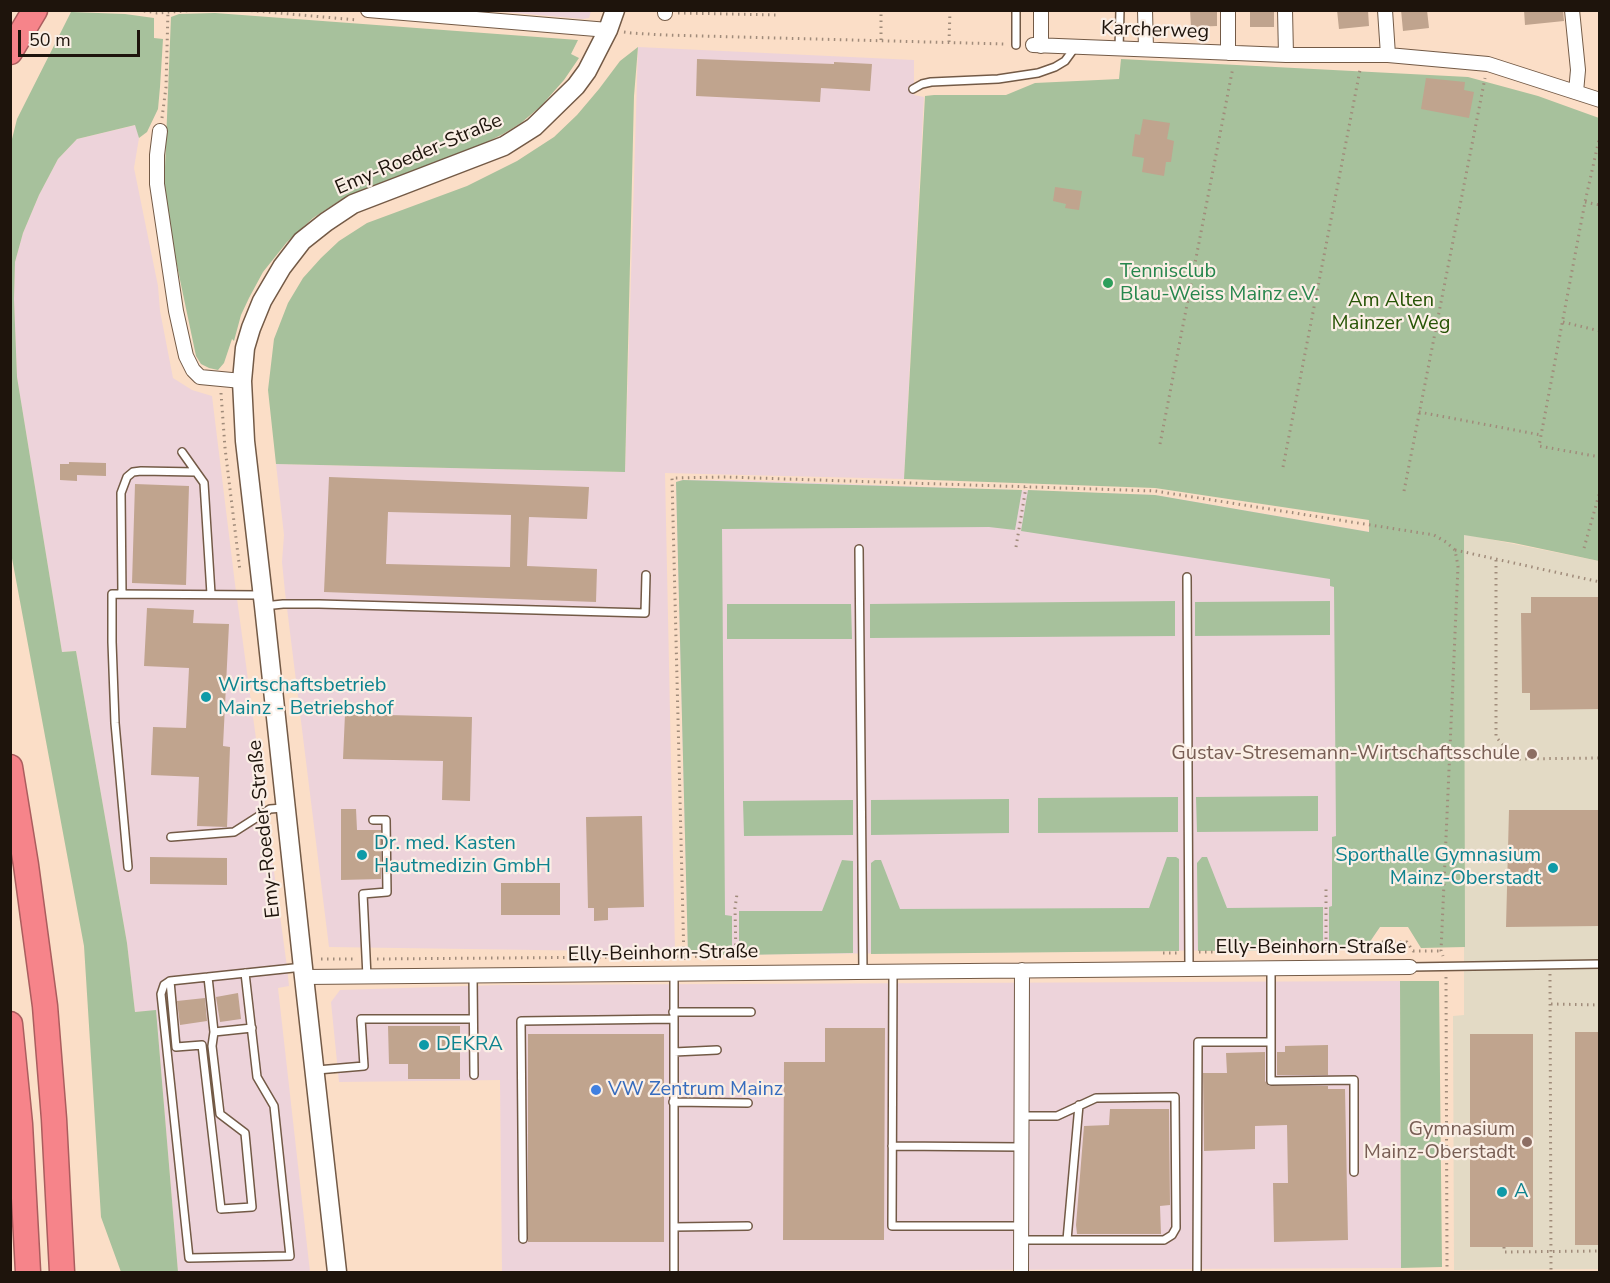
<!DOCTYPE html>
<meta charset="utf-8">
<style>
body{margin:0}
#map{position:relative;width:1610px;height:1283px;overflow:hidden;background:#fbdec7;font-family:"Nunito Sans",sans-serif}
canvas{display:block}
.frame{position:absolute;inset:0;border:12px solid #1e140c;pointer-events:none}
.scale{position:absolute;left:18px;top:30px;width:122px;height:27px;box-sizing:border-box;border:3px solid #1e140c;border-top:0;padding-left:8px;font-size:18px;line-height:21px;white-space:nowrap;color:#1e140c;-webkit-text-stroke:4px #fbefe6;paint-order:stroke}
</style>
<div id="map">
<canvas width="1610" height="1283"></canvas>
<div class="frame"></div>
<div class="scale">50 m</div>
</div>
<script>
const context = document.querySelector('canvas').getContext('2d');
context.lineJoin = 'round';
function fillPath(path, color) { context.fillStyle = color; context.fill(path, 'evenodd'); }
const toPath = rows => new Path2D(rows.map(r => 'M' + r).join(''));
function strokePath(path, color, width, dash) { context.strokeStyle = color; context.lineWidth = width; context.lineCap = dash ? 'butt' : 'round'; context.setLineDash(dash || []); context.stroke(path); }
function write(font, color, halo, rows, align = 'center') {
  context.font = font + ' "Nunito Sans",sans-serif'; context.lineWidth = 4.5; context.setLineDash([]); context.textBaseline = 'middle'; context.strokeStyle = halo; context.fillStyle = color; for (const [text, x, y, turn = 0] of rows) {
    context.save(); context.translate(x, y); context.rotate((+turn || 0) * Math.PI / 180); context.textAlign = isNaN(turn) ? turn : align; if (halo) context.strokeText(text, 0, 0); context.fillText(text, 0, 0); context.restore();
  }
}
const commercial = toPath([
 [492,11,591,11,589,18,583,19],
 [638,47,914,60,914,95,924,97,904,479,665,473,675,952,329,947,285,592,282,562,284,535,276,464,625,472],
 [136,125,139,138,134,168,158,286,160,311,173,378,192,390,212,396,235,584,287,967,289,986,278,988,310,1272,178,1272,156,1011,135,1012,127,943,76,651,62,652,17,377,14,299,15,262,23,233,39,195,58,159,77,139],
 [683,480,732,480,1155,495,1370,532,1380,927,1365,949,688,955,676,482],
 [1400,981,1401,1268,502,1272,500,1080,339,1082,331,1002,340,990,499,985]
]);
const education = toPath([
 [1464,534,1599,561,1599,1269,1454,1270,1453,1016,1464,1015]
]);
const green = toPath([
 [71,12,125,14,154,18,154,38,163,39,160,87,158,109,147,132,139,138,135,125,77,139,58,159,39,195,23,233,15,262,14,299,17,377,62,652,76,651,127,943,135,1012,156,1010,178,1272,121,1272,101,1217,84,946,11,553,11,143,17,119],
 [215,13,578,40,571,54,579,58,564,80,541,106,521,123,503,134,471,150,374,186,339,201,313,218,287,242,263,272,249,298,241,315,234,341,232,339,224,363,218,370,209,368,201,364,196,356,167,218,164,192,171,17,179,14],
 [638,47,634,96,625,472,276,464,268,390,274,339,288,303,303,278,321,258,339,241,367,223,467,186,517,161,554,137,577,115,599,89,620,61],
 [1121,59,1468,77,1538,96,1599,118,1599,561,1514,543,1464,535,1465,947,1421,948,1408,927,1380,927,1365,949,1329,950,1329,907,1332,906,1332,837,1336,836,1334,587,1330,586,1330,579,1021,531,1028,490,1155,495,1369,532,1369,520,1155,488,904,479,925,96,934,95,1006,95,1035,83,1119,79],
 [683,480,1022,490,1015,530,989,527,722,529,725,915,732,916,732,955,688,955,676,482],
 [1175,601,1175,636,870,638,870,604],
 [1330,601,1330,635,1195,636,1195,602],
 [727,604,851,604,852,639,727,639],
 [1318,796,1318,831,1197,832,1196,797],
 [1178,797,1178,832,1038,833,1038,798],
 [1009,799,1009,833,871,835,871,800],
 [853,800,853,835,744,836,743,801],
 [1167,857,1176,857,1179,859,1179,951,871,954,871,863,875,860,881,860,900,909,1139,908,1149,908],
 [1202,857,1207,857,1227,908,1323,907,1323,950,1198,951,1197,863],
 [842,860,853,861,853,953,739,955,739,911,822,911],
 [1400,981,1439,981,1442,1267,1401,1268]
]);
const building = toPath([
 [1190,10,1217,10,1217,26,1191,27],
 [1250,10,1274,10,1274,27,1250,27],
 [1337,10,1368,10,1369,26,1339,29],
 [1401,10,1427,10,1429,28,1403,31],
 [1524,10,1563,10,1564,21,1525,25],
 [697,59,834,64,834,62,872,64,870,91,821,88,820,102,696,96],
 [1426,78,1465,82,1464,90,1474,92,1469,118,1421,109],
 [1143,119,1170,123,1167,139,1174,141,1171,162,1166,162,1164,176,1142,172,1144,158,1132,156,1135,134,1140,135],
 [1055,187,1082,191,1079,210,1065,208,1066,204,1053,201],
 [69,462,106,463,106,476,77,475,77,481,60,480,60,464,69,464],
 [329,477,589,487,587,519,529,517,527,566,597,569,596,602,324,592],
 [388,512,511,515,510,567,386,564],
 [135,484,189,486,186,585,132,583],
 [1531,597,1599,597,1599,709,1530,710,1530,693,1522,693,1521,613,1531,613],
 [147,608,194,610,193,623,229,624,223,746,230,747,227,827,197,826,199,777,151,775,153,727,186,728,189,668,144,666],
 [345,714,472,717,470,801,442,800,443,761,343,759],
 [341,809,356,809,357,830,381,830,381,879,341,880],
 [1509,810,1599,810,1599,926,1506,927],
 [642,816,644,907,608,908,608,920,594,921,594,908,588,908,586,817],
 [150,857,227,858,227,885,150,884],
 [501,883,560,883,560,915,501,915],
 [238,993,241,1019,220,1022,216,997],
 [205,998,207,1021,180,1025,177,1001],
 [388,1026,460,1026,460,1079,408,1079,408,1064,389,1064],
 [825,1028,885,1028,884,1240,783,1240,784,1062,825,1062],
 [1575,1032,1599,1032,1599,1245,1575,1245],
 [528,1034,664,1034,664,1242,528,1242],
 [1470,1034,1533,1034,1533,1247,1470,1247],
 [1328,1045,1328,1075,1277,1075,1277,1052,1285,1052,1285,1046],
 [1265,1052,1265,1081,1269,1086,1328,1086,1328,1089,1345,1089,1348,1240,1274,1242,1273,1183,1288,1183,1287,1125,1255,1126,1255,1149,1204,1151,1203,1073,1227,1073,1226,1053],
 [1110,1109,1169,1109,1170,1205,1160,1206,1161,1234,1077,1234,1076,1225,1084,1126,1109,1125]
]);
const path = toPath([
 [138,10,157,13,197,10],
 [245,10,357,20],
 [678,13,779,15],
 [624,32,631,33,664,35,1004,44],
 [881,40,881,10],
 [949,42,950,10],
 [162,118,166,87,168,10],
 [1600,135,1585,202,1539,446,1600,457],
 [1585,202,1600,205],
 [1563,322,1600,331],
 [221,393,225,448,240,571],
 [1419,412,1541,435],
 [1160,444,1233,67],
 [1283,467,1360,70],
 [1404,491,1485,78],
 [1016,547,1026,487],
 [1584,548,1600,491],
 [1455,550,1600,582],
 [1496,560,1496,737,1516,759,1600,758],
 [1326,951,1326,889],
 [1367,951,1369,951,1380,942,1407,942,1413,951,1441,951],
 [1199,952,1222,952],
 [1163,953,1177,953],
 [736,957,735,908,737,894],
 [321,959,355,959],
 [377,959,748,956],
 [684,960,672,478,726,477,1155,491,1434,535,1446,542,1455,550,1458,566,1441,951,1443,956],
 [1550,974,1551,1272],
 [1446,977,1447,1268],
 [1551,1004,1600,1005],
 [1504,1247,1504,1252,1600,1251]
]);
const lane = toPath([
 [1016,45,1016,10],
 [1119,49,1120,10],
 [913,89,922,84,931,82,998,79,1038,73,1055,67,1065,61,1073,50,1074,47],
 [182,452,204,483,211,594],
 [859,549,863,972],
 [1187,577,1189,968],
 [122,594,121,493,127,477,133,472,141,471,196,472],
 [264,606,283,604,319,604,645,613,646,575],
 [171,837,234,832,270,809,283,808],
 [128,867,115,723,112,642,112,594,260,595],
 [1410,967,1600,964],
 [893,972,892,1226,1021,1226],
 [245,973,257,1077,274,1106,290,1256,189,1258,161,994,164,985,170,981,303,967],
 [674,974,674,1272],
 [473,976,474,1075],
 [367,977,363,894,387,892,386,820,373,820],
 [170,981,176,1047,202,1045,221,1209,252,1207,245,1133,220,1114,212,1046,214,1032,208,977],
 [673,1012,751,1012],
 [214,1032,252,1028],
 [1271,1042,1271,1081,1354,1080,1354,1172],
 [674,1052,717,1050],
 [317,1070,364,1066,361,1019,473,1019],
 [673,1102,748,1103],
 [892,1146,1021,1147],
 [674,1227,748,1226],
 [523,1239,521,1021,673,1019],
 [1021,1240,1164,1240,1172,1235,1176,1228,1175,1097,1096,1098,1057,1116,1021,1116],
 [1067,1240,1079,1105],
 [1197,1272,1198,1042,1271,1042,1271,968]
]);
const street = toPath([
 [368,10,608,30],
 [1041,10,1041,46],
 [1145,10,1146,49],
 [1285,10,1286,55],
 [1385,10,1388,55],
 [1572,10,1578,70,1576,92],
 [665,13,665,10],
 [1033,45,1286,55,1388,55,1488,64,1600,100],
 [1228,53,1228,10],
 [160,131,157,155,157,184,176,311,186,356,193,370,200,377,242,381],
 [304,977,1410,967],
 [1021,1272,1022,970]
]);
const secondary = toPath([
 [337,1272,304,977,264,606,245,441,242,381,245,348,251,328,262,301,282,267,302,241,326,222,353,204,504,146,534,127,576,86,587,71,608,30,615,10]
]);
const highway = toPath([
 [10,52,35,10],
 [10,767,26,865,45,1006,54,1119,62,1272],
 [10,1024,20,1124,28,1272]
]);
const markers = [
 [1108,283,6,"#2e9e5b"],
 [206,697,6,"#0f9aa8"],
 [1532,754,6,"#8d6e63"],
 [362,855,6,"#0f9aa8"],
 [1553,868,6,"#0f9aa8"],
 [424,1045,6,"#0f9aa8"],
 [596,1090,6,"#3f7fe0"],
 [1527,1142,6,"#8d6e63"],
 [1502,1192,6,"#0f9aa8"]
];
const streetNames = [
 ["Karcherweg",1155,31,2],
 ["Emy-Roeder-Straße",419,155,-23],
 ["Emy-Roeder-Straße",265,829,-96],
 ["Elly-Beinhorn-Straße",1311,948],
 ["Elly-Beinhorn-Straße",663,954,-1]
];
const leisureNames = [
 ["Tennisclub",1120,272],
 ["Blau-Weiss Mainz e.V.",1120,295]
];
const parkNames = [
 ["Am Alten",1391,301],
 ["Mainzer Weg",1391,324]
];
const cultureNames = [
 ["Wirtschaftsbetrieb",218,686],
 ["Mainz - Betriebshof",218,709],
 ["Dr. med. Kasten",374,844],
 ["Hautmedizin GmbH",374,867],
 ["Sporthalle Gymnasium",1541,856,"right"],
 ["Mainz-Oberstadt",1541,879,"right"],
 ["DEKRA",436,1045],
 ["A",1514,1192]
];
const educationNames = [
 ["Gustav-Stresemann-Wirtschaftsschule",1520,754],
 ["Gymnasium",1515,1130],
 ["Mainz-Oberstadt",1515,1153]
];
const shopNames = [
 ["VW Zentrum Mainz",608,1090]
];
fillPath(commercial, '#edd3da');
fillPath(education, '#e3dac5');
fillPath(green, '#a7c19c');
fillPath(building, '#c0a48e');
strokePath(lane, '#735a46', 10);
strokePath(street, '#735a46', 16);
strokePath(secondary, '#735a46', 21);
strokePath(highway, '#aa5d5e', 27);
strokePath(path, '#a08b7a', 3, [1.5, 4.5]);
strokePath(lane, '#fff', 7);
strokePath(street, '#fff', 14);
strokePath(secondary, '#fff', 18);
strokePath(highway, '#f6848a', 24);
for (const [x, y, r, color] of markers) { const dot = new Path2D(); dot.arc(x, y, r, 0, 2 * Math.PI); context.fillStyle = color; context.fill(dot); strokePath(dot, '#fbefe6', 2); }
write('20px', '#1e140c', '#fbefe6', streetNames);
write('20px', '#27864d', '#fbefe6', leisureNames, 'left');
write('20px', '#275406', '#fbefe6', parkNames);
write('20px', '#0d838f', '#fbefe6', cultureNames, 'left');
write('20px', '#785e54', '#fbefe6', educationNames, 'right');
write('20px', '#366cbe', '#fbefe6', shopNames, 'left');
</script>
